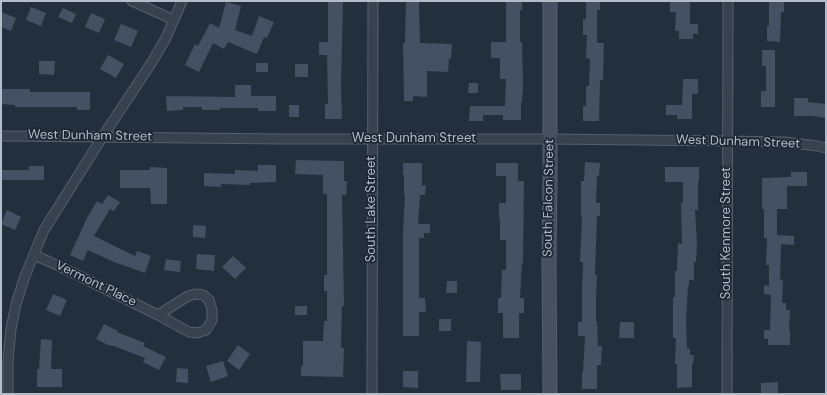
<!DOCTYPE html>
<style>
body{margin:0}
#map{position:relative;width:827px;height:395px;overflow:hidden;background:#242f3e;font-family:"DM Sans",sans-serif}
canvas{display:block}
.frame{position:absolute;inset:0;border:2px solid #b4bcc9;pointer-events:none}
</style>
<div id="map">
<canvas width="827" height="395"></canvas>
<div class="frame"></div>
</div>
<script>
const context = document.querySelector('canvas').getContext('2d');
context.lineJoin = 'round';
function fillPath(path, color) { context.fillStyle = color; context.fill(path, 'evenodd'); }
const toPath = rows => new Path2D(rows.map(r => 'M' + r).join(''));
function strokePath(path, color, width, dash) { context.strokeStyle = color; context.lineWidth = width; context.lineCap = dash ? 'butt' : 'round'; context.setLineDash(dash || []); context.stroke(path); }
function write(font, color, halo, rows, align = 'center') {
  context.font = font + ' "DM Sans",sans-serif'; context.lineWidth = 3.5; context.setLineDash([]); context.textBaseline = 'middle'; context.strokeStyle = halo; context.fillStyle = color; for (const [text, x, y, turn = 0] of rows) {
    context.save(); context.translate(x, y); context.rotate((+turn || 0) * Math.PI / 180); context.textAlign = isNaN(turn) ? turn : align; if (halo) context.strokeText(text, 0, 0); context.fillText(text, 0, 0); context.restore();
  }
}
const building = toPath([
 [328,1,343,1,341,87,342,119,325,119,325,104,328,104,327,55,319,55,319,42,328,42],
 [406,1,419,1,420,43,452,44,451,59,449,59,448,72,427,71,427,97,413,96,413,101,404,101,403,43,405,43],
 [506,1,522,1,522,10,520,10,520,42,522,42,523,86,522,102,521,102,521,120,503,120,503,115,483,115,483,121,469,121,470,106,505,106,506,79,500,79,500,58,491,58,491,42,506,42],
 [586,1,600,1,600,10,597,10,597,43,604,43,603,80,600,80,599,121,583,121,583,106,586,106,586,86,589,86,590,59,586,58,587,35,583,35,583,19,586,19],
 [670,1,690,1,690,24,698,24,698,34,693,34,693,39,679,39,679,31,675,31,676,12,670,12],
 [769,1,784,1,784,12,781,12,780,42,767,41,767,26,769,26],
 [226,2,241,6,235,30,252,36,259,16,274,22,267,38,264,37,257,54,228,42,224,49,213,43,199,72,185,65,195,44,198,46,210,23,219,28],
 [31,7,46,13,41,26,26,20],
 [63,8,76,14,72,23,58,17],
 [1,12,16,18,11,31,1,27],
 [91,13,105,19,99,33,85,27],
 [121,24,138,31,131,47,114,40],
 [762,50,775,50,775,107,761,107,761,91,766,91,766,66,762,66],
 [108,55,124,64,116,78,100,69],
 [39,61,55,61,54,75,39,74],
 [256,63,268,63,268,72,256,72],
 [295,64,308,64,308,77,295,77],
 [683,79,698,79,698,94,692,94,692,119,677,119,677,115,666,115,666,105,682,105],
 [469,83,478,83,478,93,468,93],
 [235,85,251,85,251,96,276,96,276,111,258,111,258,108,220,108,220,110,202,110,202,107,183,107,183,110,167,111,166,96,235,97],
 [1,89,30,89,30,92,90,92,90,110,77,110,77,107,15,107,15,105,1,104],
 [794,98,808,98,808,102,826,104,826,118,812,116,794,116],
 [289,105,299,105,299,117,289,117],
 [296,160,344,161,344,181,347,181,346,195,342,195,344,306,342,306,341,348,344,348,343,377,301,376,301,366,303,366,303,341,323,341,324,321,327,321,327,291,324,291,324,275,327,275,327,194,323,194,323,175,295,174],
 [585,162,600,163,599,176,597,176,596,203,600,203,600,216,597,216,595,275,597,275,596,300,596,322,597,322,598,346,602,346,601,365,597,365,597,389,582,389,582,372,583,372,585,336,578,336,578,322,582,322,582,290,583,262,580,262,582,216,581,216,581,181,584,181],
 [403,163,422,163,422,186,426,185,425,195,420,195,418,224,430,224,430,233,424,233,424,238,419,238,419,298,425,298,426,312,419,312,419,336,403,336,403,232,405,195,404,195,404,175,403,175],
 [496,163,518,163,518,181,524,181,523,263,522,263,520,298,524,298,524,313,519,313,519,338,503,338,503,313,498,313,498,298,501,298,502,270,506,270,506,240,500,240,500,218,499,218,499,203,506,203,506,176,496,176],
 [258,165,276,165,276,182,250,183,250,185,221,184,221,187,204,186,204,173,235,174,235,170,258,171],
 [29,166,44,166,44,180,1,180,1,170,29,170],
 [150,167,167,168,167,204,151,204,150,188,120,188,120,170,150,170],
 [665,167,699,167,699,181,698,181,698,210,695,210,697,244,696,262,694,262,694,280,689,280,689,286,688,286,686,322,687,349,690,349,690,355,694,355,693,364,692,364,692,387,677,388,677,364,675,364,676,338,673,338,673,297,675,297,675,271,677,271,678,243,682,244,681,203,683,203,683,182,665,182],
 [791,172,807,172,807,186,787,186,787,209,777,209,777,235,794,236,794,245,781,244,780,279,783,280,782,303,786,303,786,310,790,310,789,330,790,330,790,345,768,345,768,339,764,339,764,330,770,330,771,295,764,294,764,285,769,286,769,265,766,265,767,238,764,238,764,209,762,209,762,178,791,177],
 [108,195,120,202,114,211,110,209,94,236,135,256,137,251,151,256,145,273,114,262,88,250,83,261,70,255,87,218,97,201,102,204],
 [7,210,21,217,15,230,1,224],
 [193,225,206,226,205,238,193,237],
 [197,254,215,255,214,271,196,269],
 [233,256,246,268,235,279,222,267],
 [166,259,181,261,180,272,164,270],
 [447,281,457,281,457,293,446,293],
 [53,294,67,300,60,316,46,310],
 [295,306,307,306,307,315,295,315],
 [439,319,451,319,451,331,439,331],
 [620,322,634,322,634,338,619,338],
 [104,324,118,331,117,332,145,343,143,346,166,357,159,370,143,362,145,358,111,345,110,346,96,339],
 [41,339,52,340,51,369,62,369,62,387,37,387,37,369,39,369],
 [467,341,481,342,480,382,466,382],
 [238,345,250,354,239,370,227,361],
 [223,361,228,376,211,382,206,366],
 [177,368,188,369,188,383,176,382],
 [403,371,418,371,418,388,403,387],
 [500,374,521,374,521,390,501,390],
 [778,382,778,394,761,394,761,383]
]);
const street = toPath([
 [132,1,174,20],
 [1,136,283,139,550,139,727,141,785,142,817,146,826,148],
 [34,255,59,266,158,315,189,332,197,333,206,330,212,320,212,310,209,300,203,295,196,294,188,296,158,315],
 [8,394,8,360,11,329,16,304,25,276,44,230,103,136,152,62,166,38,182,1],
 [372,394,373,1],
 [727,394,728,1]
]);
const secondary = toPath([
 [550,394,549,263,550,178,550,1]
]);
const streetNames = [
 ["West Dunham Street",90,136,1],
 ["West Dunham Street",414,139],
 ["West Dunham Street",738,142,2],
 ["South Falcon Street",549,198,-89],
 ["South Lake Street",372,209,-90],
 ["South Kenmore Street",727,233,-90],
 ["Vermont Place",96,284,26]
];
fillPath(building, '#455162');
strokePath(street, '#565f6c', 11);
strokePath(secondary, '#565f6c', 15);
strokePath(street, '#38414e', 9);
strokePath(secondary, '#465061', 13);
write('13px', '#b4bcc9', '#1d2633', streetNames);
</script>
